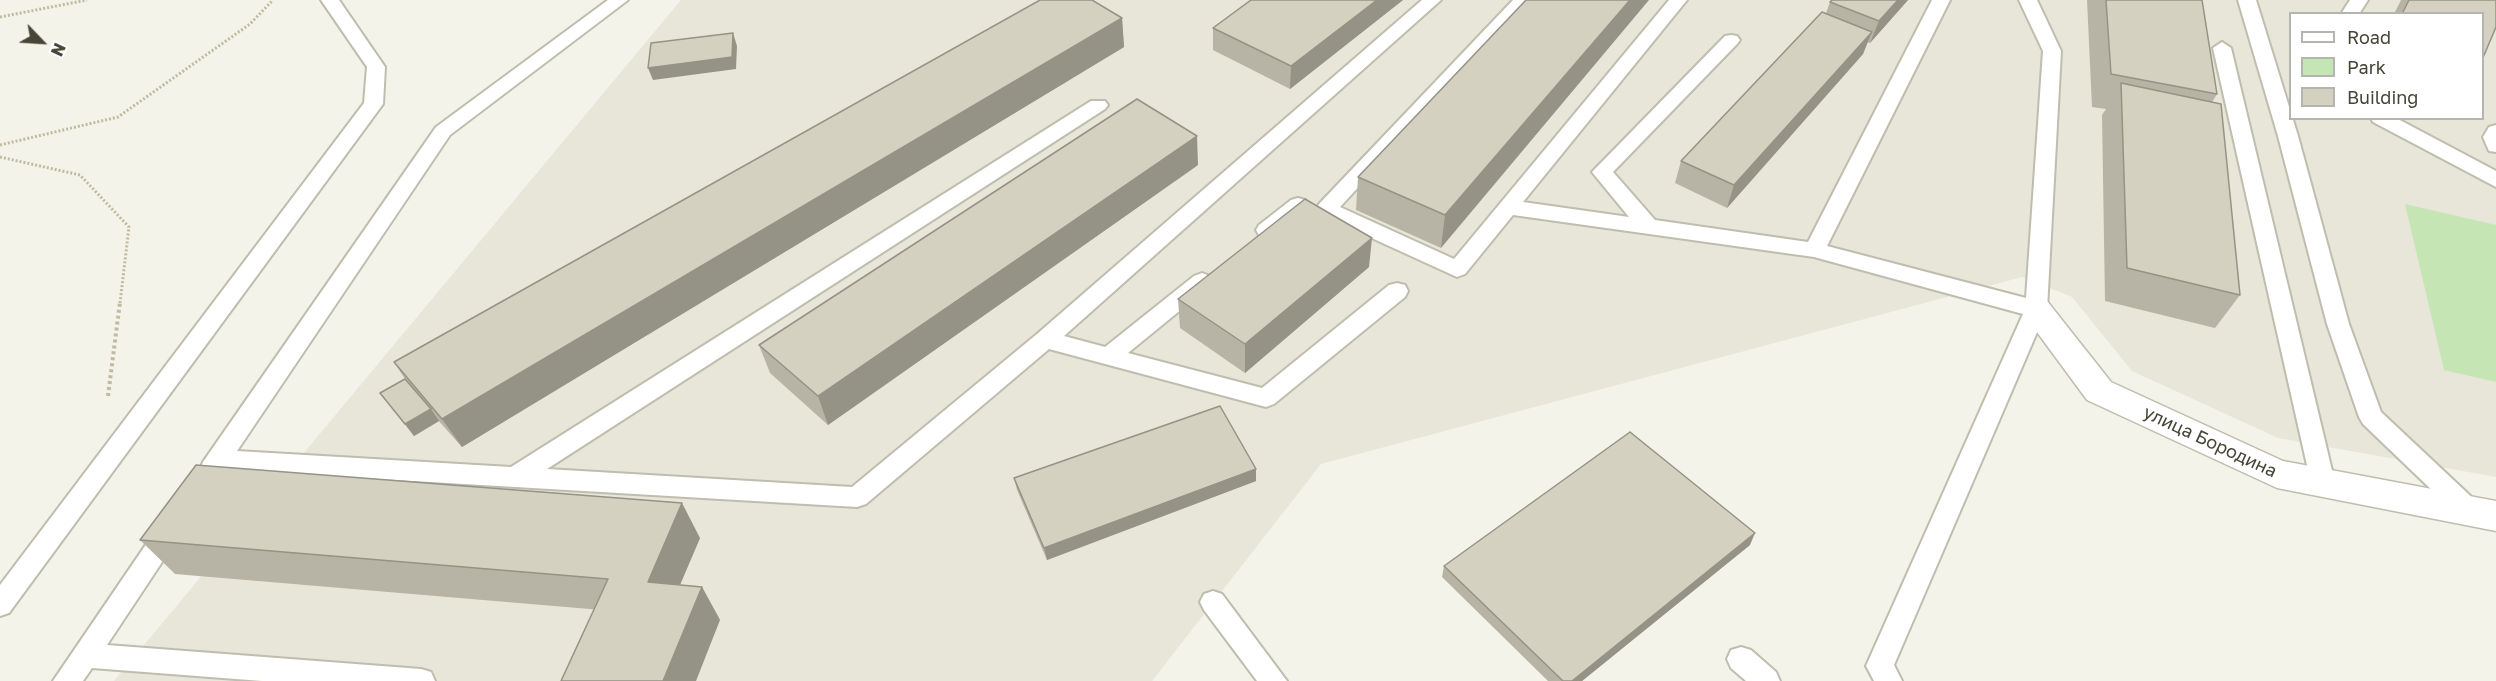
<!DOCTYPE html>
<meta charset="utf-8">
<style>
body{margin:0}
#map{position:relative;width:2496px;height:681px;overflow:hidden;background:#f4f3ea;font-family:"Golos Text",sans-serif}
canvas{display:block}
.legend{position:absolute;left:2289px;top:12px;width:195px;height:108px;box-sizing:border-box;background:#fff;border:2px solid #b5b5af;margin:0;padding:8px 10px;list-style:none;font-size:18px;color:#474538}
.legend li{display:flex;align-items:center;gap:12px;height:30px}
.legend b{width:30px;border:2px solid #b5b5af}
.north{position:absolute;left:12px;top:12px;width:60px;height:60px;-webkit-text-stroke:4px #fff;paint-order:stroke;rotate:115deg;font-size:16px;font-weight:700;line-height:24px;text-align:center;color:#474538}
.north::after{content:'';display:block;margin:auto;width:21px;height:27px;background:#474538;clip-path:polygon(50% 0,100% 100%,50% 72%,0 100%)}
</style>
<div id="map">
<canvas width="2496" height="681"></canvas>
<ul class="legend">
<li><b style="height:8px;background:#fff"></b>Road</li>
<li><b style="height:16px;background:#c6e5b5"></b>Park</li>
<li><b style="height:16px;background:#d5d1c0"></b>Building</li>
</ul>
<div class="north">N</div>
</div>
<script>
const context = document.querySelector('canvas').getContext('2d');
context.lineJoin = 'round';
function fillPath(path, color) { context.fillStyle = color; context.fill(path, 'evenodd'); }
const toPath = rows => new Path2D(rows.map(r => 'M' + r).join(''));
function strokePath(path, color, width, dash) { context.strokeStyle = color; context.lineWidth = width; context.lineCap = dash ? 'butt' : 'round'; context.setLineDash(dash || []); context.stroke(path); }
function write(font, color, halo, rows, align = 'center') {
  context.font = font + ' "Golos Text",sans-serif'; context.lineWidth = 6; context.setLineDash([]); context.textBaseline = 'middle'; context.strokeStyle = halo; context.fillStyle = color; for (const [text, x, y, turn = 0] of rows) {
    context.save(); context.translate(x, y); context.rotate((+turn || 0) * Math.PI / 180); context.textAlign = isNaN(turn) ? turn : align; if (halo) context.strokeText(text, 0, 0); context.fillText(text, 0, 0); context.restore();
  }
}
const residential = toPath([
 [681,0,2496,0,2496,477,2278,438,2132,371,2072,297,2022,277,1321,464,1152,681,114,681],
 [2290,14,2482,14,2482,118,2290,118]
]);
const green = toPath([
 [2405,204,2496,225,2496,382,2444,370]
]);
const pathFar1 = toPath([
 [0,17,87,0],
 [0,145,118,117,250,24,273,0],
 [0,157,80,175,129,227,120,303]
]);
const path = toPath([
 [108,396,120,302]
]);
const service = toPath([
 [321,0,339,0,385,67,383,104,9,613,0,616,0,585,364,103,367,67,321,0],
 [608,0,628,0,450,135,237,451,511,467,1091,101,1105,101,1108,105,1105,109,547,469,852,487,1037,334,1422,0,1441,0,1064,336,1105,347,1194,276,1202,273,1210,276,1213,281,1210,286,1128,353,1262,388,1389,285,1397,283,1405,285,1408,291,1405,297,1274,404,1266,407,1049,349,866,504,857,507,225,470,221,476,212,479,203,476,200,469,203,462,436,127,608,0],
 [1513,0,1532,0,1340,207,1454,259,1669,0,1687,0,1523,202,1629,217,1592,172,1725,36,1731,35,1737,36,1740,40,1737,44,1613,172,1655,220,1808,242,1932,0,1950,0,1827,246,2026,298,2043,51,2019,0,2037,0,2061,51,2047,309,1894,665,1902,681,1874,681,1866,666,2023,314,1814,257,1513,215,1465,274,1457,277,1319,214,1316,209,1319,204,1513,0],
 [2238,0,2256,0,2298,136,2349,324,2381,412,2479,504,2482,511,2479,518,2470,521,2461,518,2363,424,2359,417,2327,324,2278,136,2238,0],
 [2350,0,2368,0,2359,14,2341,14,2350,0],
 [2222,42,2231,48,2335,483,2332,490,2323,493,2314,490,2311,483,2213,48,2222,42],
 [2371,118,2396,118,2496,171,2496,187,2373,122,2371,118],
 [2496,125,2496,152,2489,151,2483,137,2489,127,2496,125],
 [1298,198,1305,200,1308,205,1305,210,1273,235,1266,237,1259,235,1256,230,1259,225,1291,200,1298,198],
 [171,517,180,521,184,528,180,535,107,645,421,669,431,672,435,681,262,681,92,668,83,681,53,681,162,521,171,517],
 [1213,591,1222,594,1287,681,1257,681,1204,610,1200,602,1204,594,1213,591],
 [1741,647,1751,650,1776,672,1780,681,1746,681,1731,668,1727,659,1731,650,1741,647]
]);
const minor = toPath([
 [2036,297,2047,301,2111,382,2283,461,2496,501,2496,531,2277,488,2087,400,2020,309,2025,301,2036,297]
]);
const wall = toPath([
 [1251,0,1403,0,1290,89,1213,50,1213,28],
 [1526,0,1441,248,1356,210,1358,177],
 [1832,0,1908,0,1870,43,1867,42,1863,54,1727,208,1675,183,1681,161,1826,13,1830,2],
 [2087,0,2202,0,2217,94,2212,102,2240,295,2215,328,2105,301,2102,115,2106,109,2092,107],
 [2401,0,2496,0,2482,14,2394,14],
 [1122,18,1124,47,462,447,437,419,439,421,414,436,380,393,405,379,394,362],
 [1198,165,828,425,770,373,759,345],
 [1369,267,1245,373,1180,328,1178,299],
 [1256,469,1256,481,1047,560,1017,490,1014,478],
 [700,538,680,585,702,587,720,620,175,574,140,540],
 [1750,545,1582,681,1548,681,1442,577,1444,566]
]);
const shadedWall = toPath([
 [1377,0,1403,0,1290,89,1291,66],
 [1630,0,1649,0,1441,248,1445,215],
 [1898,0,1908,0,1870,43,1879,21],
 [1122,18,1124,47,462,447,442,419],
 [1872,32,1863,54,1727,208,1734,185],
 [733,33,737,46,736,69,653,80,648,68],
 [1197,136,1198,165,828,425,818,396],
 [1372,238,1369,267,1245,373,1245,344],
 [431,409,439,421,414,436,405,424],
 [1256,469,1256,481,1047,560,1044,548],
 [682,503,700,538,667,615,648,582],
 [1755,533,1750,545,1582,681,1572,681],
 [702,587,720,620,696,681,663,681]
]);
const building = toPath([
 [1040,0,1092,0,1122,18,442,419,394,362,1040,0],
 [1251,0,1377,0,1291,66,1213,28,1251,0],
 [1526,0,1630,0,1445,215,1358,177,1526,0],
 [1832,0,1898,0,1879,21,1830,2,1832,0],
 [2106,0,2202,0,2217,94,2111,74,2106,0],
 [2409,0,2496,0,2496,27,2482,60,2482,14,2402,14,2409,0],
 [1822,12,1872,32,1734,185,1681,161,1822,12],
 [733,33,732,57,648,68,651,43,733,33],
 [2121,83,2221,104,2240,295,2127,268,2121,83],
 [1137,99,1197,136,818,396,759,345,1137,99],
 [1305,199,1372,238,1245,344,1178,299,1305,199],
 [405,379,431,409,405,424,380,393,405,379],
 [1220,406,1256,469,1044,548,1014,478,1220,406],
 [1630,432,1755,533,1572,681,1563,681,1444,566,1630,432],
 [196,465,682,503,648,582,702,587,663,681,561,681,608,579,140,540,196,465]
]);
const streetNames = [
 ["улица Бородина",2210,442,25]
];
fillPath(residential, '#e7e6d8');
fillPath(green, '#c6e5b5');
strokePath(service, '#bfbdad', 4);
strokePath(minor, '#bfbdad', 3);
strokePath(pathFar1, '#c0bb9f', 3, [2, 2]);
strokePath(path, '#c0bb9f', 4, [3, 3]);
fillPath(service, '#fff');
fillPath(minor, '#fff');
fillPath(wall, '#b7b4a5');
fillPath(shadedWall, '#959286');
fillPath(building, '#d5d1c0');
strokePath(building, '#959286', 1.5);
write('18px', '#474538', '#fff', streetNames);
</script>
